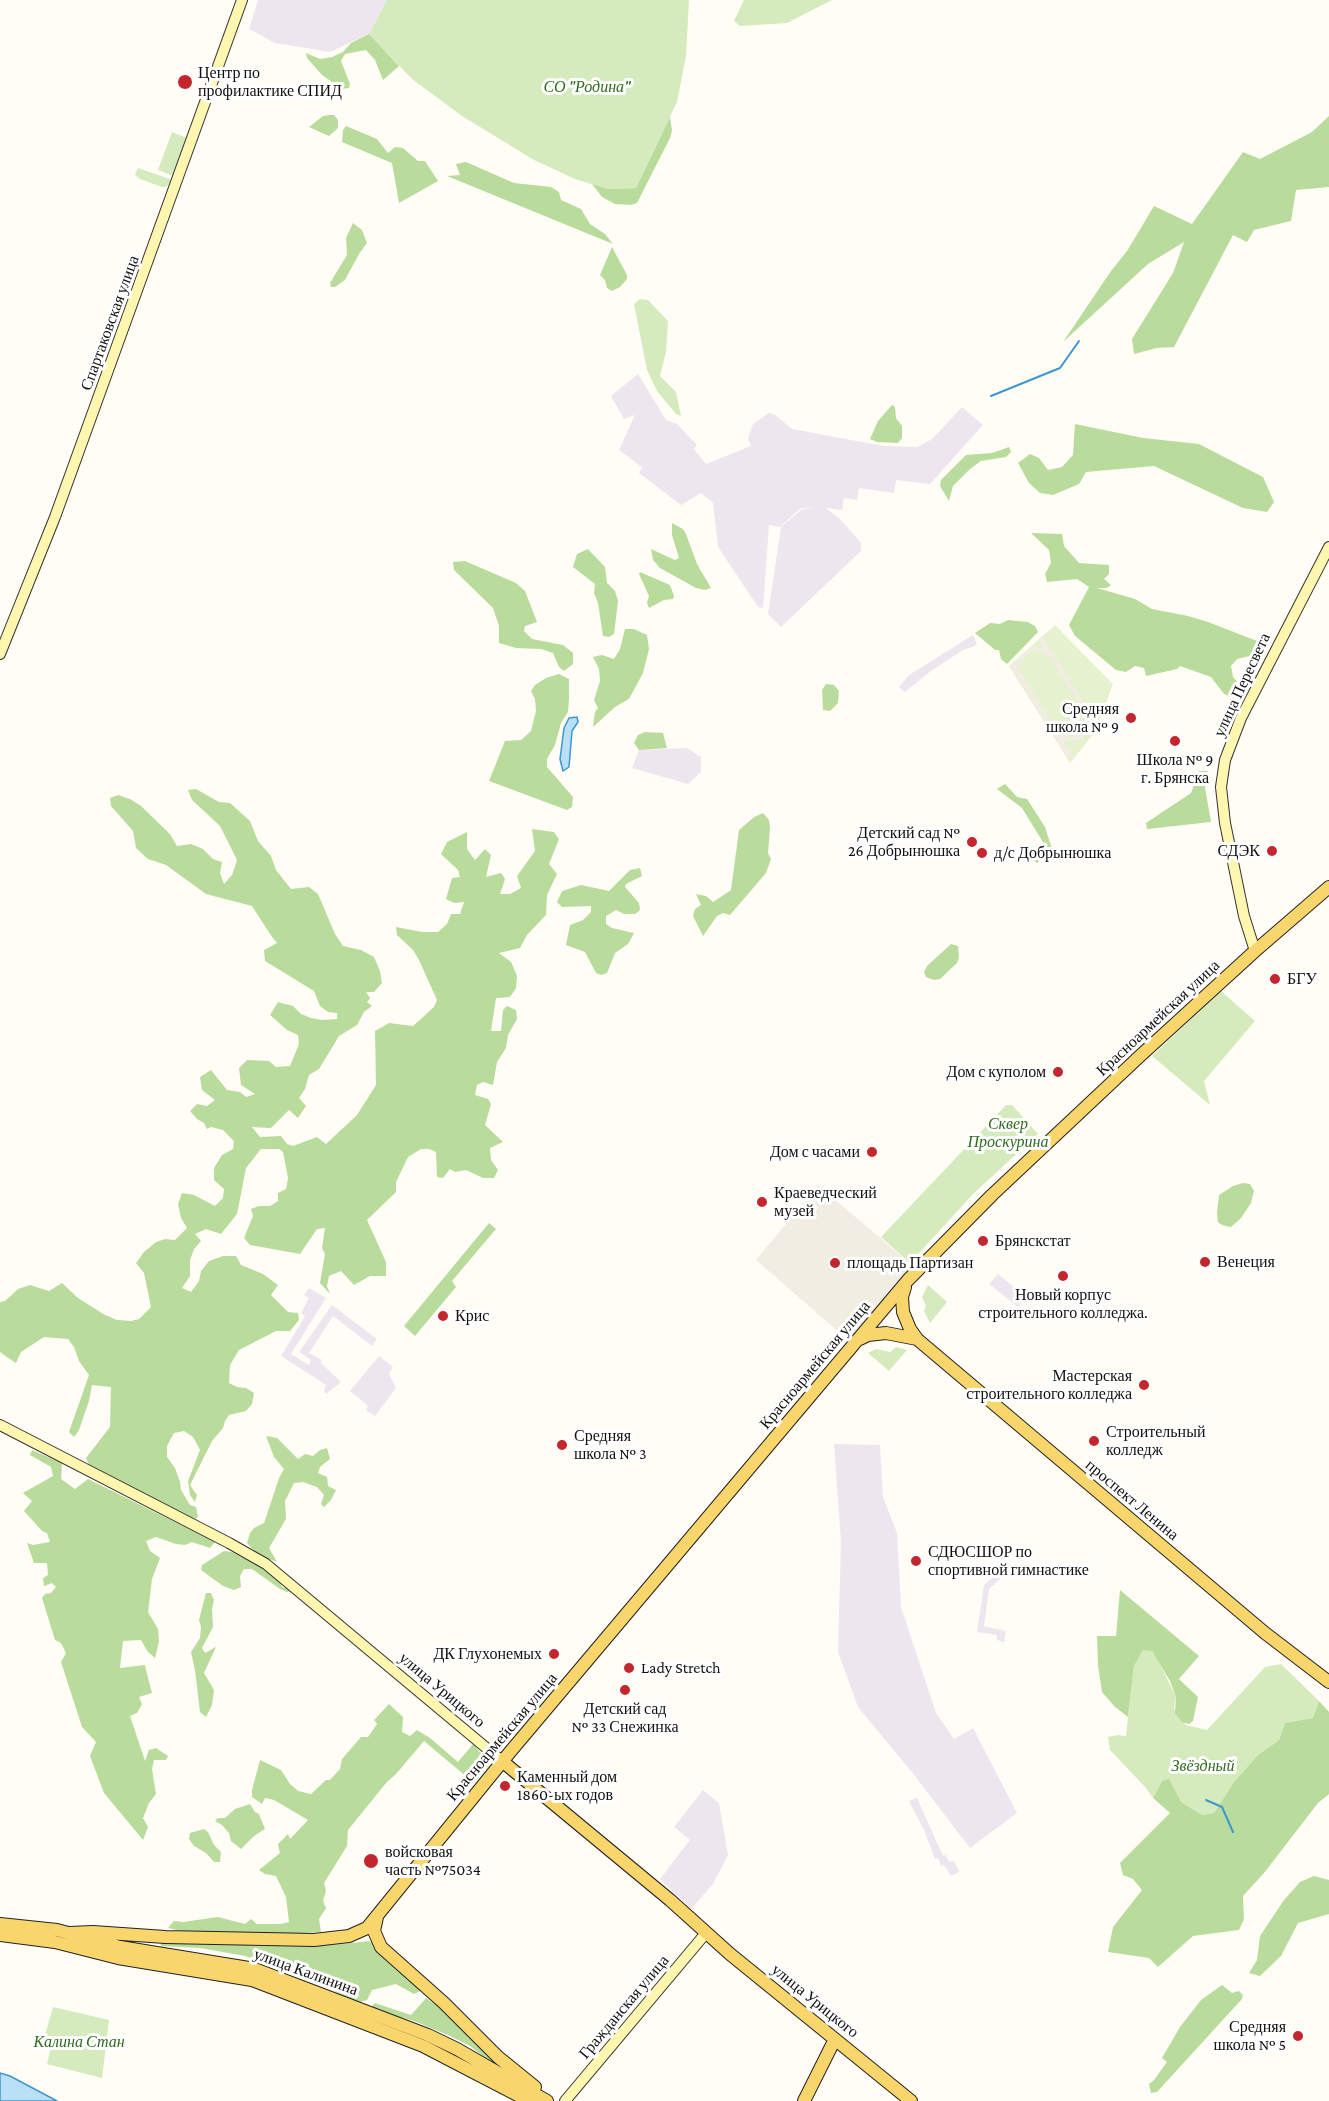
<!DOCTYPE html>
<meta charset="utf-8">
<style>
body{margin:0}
canvas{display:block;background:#fffdf5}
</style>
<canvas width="1329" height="2101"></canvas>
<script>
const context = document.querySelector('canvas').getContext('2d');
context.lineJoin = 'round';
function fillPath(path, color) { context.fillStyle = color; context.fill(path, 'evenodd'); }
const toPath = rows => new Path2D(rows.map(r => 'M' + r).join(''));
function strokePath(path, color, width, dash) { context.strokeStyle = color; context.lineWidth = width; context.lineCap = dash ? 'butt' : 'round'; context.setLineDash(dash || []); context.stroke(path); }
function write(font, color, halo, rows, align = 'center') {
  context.font = font + ' "Crimson Pro",serif'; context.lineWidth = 6; context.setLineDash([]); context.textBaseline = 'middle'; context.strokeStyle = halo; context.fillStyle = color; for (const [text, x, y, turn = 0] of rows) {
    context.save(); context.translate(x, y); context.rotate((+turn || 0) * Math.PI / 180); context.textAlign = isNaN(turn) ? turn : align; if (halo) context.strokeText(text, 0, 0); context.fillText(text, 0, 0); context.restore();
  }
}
const industrial = toPath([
 [258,0,387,0,369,34,330,52,275,43,249,29],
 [638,374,666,420,677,424,697,445,694,449,706,464,751,446,748,438,753,424,769,413,775,415,792,429,884,446,917,447,932,439,962,407,983,425,930,484,896,480,894,493,859,488,857,500,844,498,842,510,826,508,840,519,861,543,861,551,781,627,768,614,781,527,802,509,815,508,801,508,780,527,769,525,763,608,758,607,718,547,713,503,701,493,681,505,639,473,642,467,619,450,635,415,624,419,611,396],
 [973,635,977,644,975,646,963,650,931,671,905,692,899,687,909,675],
 [687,748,701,757,701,772,688,784,632,768,639,750],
 [998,1274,1026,1297,1018,1307,989,1284],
 [309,1288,326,1298,291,1354,309,1365,311,1360,299,1352,332,1305,377,1339,372,1346,333,1316,309,1353,322,1360,321,1363,341,1382,326,1394,324,1390,326,1385,281,1356,305,1316,301,1313,309,1298,304,1295],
 [379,1356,393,1367,389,1374,396,1388,375,1416,366,1410,368,1406,350,1391],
 [834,1444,880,1445,883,1497,897,1533,901,1607,936,1713,954,1739,973,1728,1017,1813,970,1848,915,1776,858,1707,838,1652,841,1542],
 [1008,1564,1012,1568,989,1589,984,1626,1006,1631,1004,1642,997,1640,997,1635,977,1632,984,1585],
 [703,1790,719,1803,728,1855,713,1884,691,1909,660,1879,690,1840,674,1827],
 [917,1798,943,1856,946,1855,949,1862,954,1861,959,1872,951,1876,944,1865,941,1866,938,1858,935,1859,924,1830,909,1801]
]);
const green = toPath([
 [387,0,689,0,686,56,677,102,636,188,607,189,575,179,534,160,462,116,412,79,369,34],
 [744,0,832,0,787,23,740,26,734,21],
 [172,132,187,138,173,175,171,175,158,170],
 [138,168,170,179,171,183,165,187,162,187,140,179,135,175],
 [640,299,648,300,668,321,666,352,660,376,676,392,681,416,676,414,657,391,647,370,634,304],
 [1221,991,1255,1021,1204,1081,1210,1105,1152,1056],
 [1006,1105,1012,1105,1038,1134,973,1194,910,1263,881,1237],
 [928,1285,947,1302,930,1323,924,1311,926,1306,922,1297],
 [896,1347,907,1350,889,1371,868,1353,876,1349,890,1352],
 [1143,1649,1152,1651,1158,1660,1176,1697,1174,1708,1186,1725,1207,1730,1265,1667,1281,1664,1319,1701,1313,1718,1285,1723,1279,1740,1258,1755,1234,1782,1214,1813,1202,1815,1181,1802,1162,1781,1153,1798,1146,1788,1110,1750,1108,1737,1118,1735,1126,1736,1134,1666],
 [53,2007,109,2020,102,2078,47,2064,51,2047,42,2045]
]);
const forest = toPath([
 [369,34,399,66,383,80,375,60,366,50,345,54,341,61,350,84,349,88,342,89,322,75,307,58,306,53,320,59,332,57,343,52,351,43],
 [329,115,334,115,338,120,338,128,329,136,309,127,323,116],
 [1329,116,1329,187,1296,190,1291,221,1254,230,1247,242,1233,235,1174,347,1157,348,1134,354,1132,339,1173,273,1184,242,1148,264,1063,342,1111,271,1127,251,1154,206,1192,224,1243,152,1260,159,1312,132],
 [670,117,672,131,670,138,637,203,631,205,615,204,602,197,592,184,608,189,636,188],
 [346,126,377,139,388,153,395,147,403,148,418,161,425,161,438,181,399,203,392,163,342,142,343,130],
 [466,162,514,183,551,187,559,192,561,200,581,209,590,224,605,234,613,244,447,176,460,175,456,164],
 [353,223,362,230,367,243,359,254,345,280,335,287,331,287,330,283,347,255,346,238],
 [612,247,627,275,627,279,620,287,612,291,607,288,605,280,600,275],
 [892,405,895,407,896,418,902,426,902,438,898,443,877,442,870,439,878,421],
 [1075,424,1143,438,1199,444,1263,477,1274,502,1267,512,1243,508,1154,466,1086,472,1079,484,1053,495,1040,493,1029,483,1018,463,1030,454,1039,458,1048,470,1062,467,1073,455],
 [1009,447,1011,452,1006,457,981,461,970,469,953,486,949,501,940,486,941,480,966,455,992,453],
 [672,523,683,529,686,534,697,564,711,588,705,590,696,588,660,568,653,560,651,549,675,560,679,558,672,535],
 [1031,533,1062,534,1064,546,1079,563,1109,565,1109,574,1104,579,1111,585,1107,588,1097,588,1135,599,1152,609,1188,616,1208,622,1257,641,1250,656,1237,659,1231,666,1233,677,1239,684,1234,698,1224,694,1211,677,1180,666,1177,669,1146,676,1144,668,1135,666,1126,672,1116,670,1075,636,1069,625,1089,587,1077,579,1047,582,1045,574,1051,563,1049,550],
 [588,549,605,567,607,583,615,591,618,601,614,634,609,637,603,636,598,603,594,593,595,584,573,567,577,554],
 [465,561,516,583,525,591,537,622,525,626,524,631,532,639,563,645,573,653,573,664,564,671,559,667,553,653,541,649,516,648,499,643,499,626,493,608,454,570,453,562],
 [640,572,670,585,674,596,673,599,664,600,649,608,647,603,649,596,639,574],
 [1008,620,1028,622,1035,626,1038,632,1007,664,1001,659,999,650,995,650,975,633,990,623,1000,624],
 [625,629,634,629,647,635,649,649,643,673,629,699,615,707,593,727,595,712,598,708,594,700,600,681,599,669,593,657,602,655,614,659,620,649],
 [559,674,569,679,569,699,568,712,561,723,555,745,547,759,547,767,573,797,572,807,567,810,489,781,505,741,521,740,531,731,536,711,535,699,531,691,535,685,546,678],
 [826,684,834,685,839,691,838,703,830,711,823,710,822,690],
 [645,732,663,733,667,748,639,750,634,743,638,735],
 [1199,771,1208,771,1205,788,1211,822,1147,829,1146,823,1191,793],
 [1005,784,1017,797,1027,799,1045,827,1052,849,1037,863,1034,861,1046,847,1022,808,997,789],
 [196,789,219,802,230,803,250,821,258,841,271,856,276,870,291,889,309,887,318,894,335,934,343,946,361,950,374,957,380,971,382,983,374,992,366,992,370,998,367,1002,372,1006,364,1012,357,1025,339,1036,319,1069,309,1075,305,1089,299,1098,306,1106,298,1118,289,1110,271,1128,252,1127,260,1137,281,1136,287,1144,293,1146,317,1137,326,1144,357,1115,376,1085,375,1031,389,1023,413,1026,434,1007,437,1000,419,960,413,950,397,935,396,927,422,932,438,932,447,924,451,914,460,914,464,902,454,903,446,899,452,878,460,877,458,870,441,854,447,842,467,832,467,849,475,860,485,849,491,855,486,877,501,873,505,879,500,894,510,894,521,888,517,876,535,851,532,829,554,832,559,839,549,864,557,874,547,895,546,915,527,935,520,948,499,953,511,962,517,976,516,988,510,997,496,998,491,1031,501,1031,503,1010,507,1006,516,1010,517,1019,508,1035,506,1048,497,1062,493,1085,483,1082,477,1085,475,1095,488,1099,491,1104,485,1125,503,1142,490,1148,491,1160,498,1170,494,1178,483,1178,466,1170,455,1172,450,1169,443,1178,437,1177,436,1152,429,1149,421,1149,408,1157,396,1182,396,1192,367,1220,386,1262,386,1276,370,1276,354,1285,341,1271,329,1276,327,1286,330,1294,320,1283,325,1254,322,1248,325,1228,317,1229,300,1254,250,1245,244,1238,253,1216,251,1209,259,1206,270,1206,278,1201,278,1193,286,1189,288,1178,283,1152,279,1149,261,1149,246,1168,237,1214,221,1234,206,1229,195,1234,201,1241,194,1249,190,1260,190,1276,182,1288,191,1292,199,1281,201,1271,209,1261,223,1256,236,1256,241,1265,263,1274,278,1285,271,1295,288,1312,298,1313,299,1320,290,1331,276,1331,239,1350,230,1365,229,1383,237,1387,246,1388,254,1393,252,1404,246,1411,229,1415,225,1421,223,1428,212,1441,190,1485,197,1495,195,1502,190,1495,188,1481,200,1450,193,1437,184,1431,174,1433,167,1446,167,1457,175,1468,180,1482,181,1490,190,1505,196,1507,198,1517,195,1519,90,1467,86,1458,110,1427,111,1387,92,1385,89,1401,79,1430,74,1437,69,1432,89,1375,79,1361,74,1347,68,1339,44,1337,21,1352,16,1363,7,1357,0,1352,0,1302,5,1301,18,1289,30,1285,49,1291,62,1283,78,1298,105,1315,117,1320,131,1321,139,1319,151,1307,144,1273,136,1263,144,1252,156,1242,165,1239,175,1240,187,1228,181,1218,178,1204,182,1193,194,1195,215,1206,223,1198,224,1189,214,1180,214,1168,222,1155,233,1149,234,1141,223,1130,211,1127,207,1129,204,1123,197,1119,190,1111,197,1104,207,1106,215,1100,202,1090,200,1077,211,1070,227,1090,240,1092,246,1097,255,1094,241,1085,239,1068,247,1060,269,1061,276,1067,290,1066,299,1044,298,1035,287,1030,270,1015,278,1002,293,1006,301,1014,311,1018,322,1020,337,1019,337,1013,328,1012,320,1006,314,991,265,961,264,950,277,943,272,937,252,906,206,894,166,865,148,859,136,848,133,831,111,806,110,798,118,795,130,799,141,806,170,834,177,846,191,844,203,849,213,859,222,862,220,873,224,884,232,875,237,860,220,826,192,800,188,790],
 [763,813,769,820,770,828,768,853,771,859,766,873,730,915,723,913,717,916,703,936,693,916,695,909,701,905,696,894,706,896,713,902,731,890,739,830,754,817],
 [640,868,642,876,626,884,625,887,639,903,640,910,635,914,624,914,616,910,606,916,606,924,612,928,634,933,628,944,615,953,607,973,601,975,596,973,585,952,566,945,570,925,583,920,591,912,591,906,562,907,557,902,562,891,581,885,609,891,630,870],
 [951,944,958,946,959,957,957,963,940,979,934,980,926,977,924,972,927,966],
 [1243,1183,1250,1184,1254,1191,1251,1203,1241,1218,1231,1227,1222,1225,1218,1222,1217,1213,1219,1195,1233,1186],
 [489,1223,496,1229,452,1281,456,1287,415,1336,404,1326],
 [266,1436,277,1438,298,1459,305,1454,313,1456,320,1450,327,1448,330,1459,320,1467,318,1473,327,1477,328,1486,336,1490,331,1500,324,1507,321,1504,324,1495,317,1487,303,1482,294,1483,285,1501,286,1519,269,1548,277,1562,258,1555,247,1543,250,1533,254,1528,264,1523,279,1478,284,1469,274,1457],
 [32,1450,62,1463,61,1479,75,1489,88,1479,215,1542,210,1548,192,1542,185,1545,176,1544,156,1537,146,1541,150,1551,160,1558,152,1579,148,1612,158,1629,159,1642,155,1658,148,1652,141,1640,123,1641,120,1668,145,1665,147,1674,152,1693,139,1697,142,1704,137,1713,130,1716,145,1761,149,1750,156,1748,168,1756,166,1760,154,1760,152,1769,156,1794,149,1803,143,1818,148,1827,143,1840,104,1793,90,1756,96,1742,82,1727,61,1662,66,1653,61,1643,55,1640,42,1598,45,1594,51,1593,56,1587,52,1583,44,1586,43,1578,48,1575,47,1563,34,1563,27,1543,33,1545,50,1542,47,1533,42,1531,24,1511,32,1501,23,1493,53,1476,51,1467,30,1455],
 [224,1551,232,1552,261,1567,279,1581,282,1587,291,1589,293,1591,287,1592,280,1589,252,1569,244,1569,240,1576,241,1587,234,1590,223,1586,201,1570,202,1565],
 [1120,1590,1199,1656,1179,1679,1198,1697,1193,1721,1189,1724,1182,1722,1175,1713,1176,1697,1170,1681,1152,1651,1143,1650,1134,1666,1128,1717,1114,1706,1102,1692,1098,1666,1097,1636,1116,1636],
 [206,1593,211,1593,214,1600,212,1609,213,1627,202,1648,205,1653,216,1647,204,1673,214,1690,212,1705,206,1717,200,1712,195,1670,191,1652,200,1638,201,1627,199,1620],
 [1319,1701,1329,1712,1329,1794,1318,1803,1264,1873,1243,1896,1244,1919,1239,1930,1193,1936,1158,1967,1149,1958,1108,1952,1113,1927,1142,1890,1133,1879,1123,1875,1120,1863,1170,1813,1153,1798,1162,1781,1169,1779,1181,1802,1202,1815,1214,1813,1234,1782,1258,1755,1279,1740,1285,1723,1313,1718],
 [389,1704,403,1717,402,1732,410,1736,417,1730,430,1738,458,1762,473,1744,490,1764,474,1783,424,1741,396,1774,386,1783,348,1830,347,1846,324,1883,326,1891,323,1901,326,1908,319,1919,321,1932,284,1934,181,1931,168,1928,174,1921,183,1922,218,1917,245,1924,251,1919,257,1924,281,1924,289,1922,286,1897,276,1876,265,1874,259,1870,280,1853,278,1844,288,1834,290,1839,308,1820,274,1800,265,1798,262,1804,252,1797,252,1790,260,1760,281,1770,290,1784,298,1791,311,1794,326,1780,330,1780,340,1769,342,1759,361,1737,368,1737,377,1724,374,1720],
 [250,1804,255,1812,259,1814,265,1829,254,1836,241,1849,231,1841,229,1833,222,1825,215,1821,218,1818,225,1818,235,1809],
 [204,1829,208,1832,214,1845,221,1852,220,1862,214,1862,206,1853,194,1846,189,1839,190,1833],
 [1314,1876,1329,1880,1329,1914,1298,1923,1281,1956,1260,1976,1249,1973,1257,1960,1260,1936,1284,1900,1300,1882],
 [370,1941,380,1952,418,1986,420,1991,414,1994,396,1984,372,1990,367,2000,360,2002,345,1997,312,1979,245,1956,200,1948,161,1946,161,1942,322,1946],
 [1222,1985,1232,1993,1239,1991,1243,1995,1242,1999,1157,2092,1151,2093,1149,2084,1154,2080,1167,2062,1162,2058,1180,2027,1201,2000],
 [426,1998,450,2015,494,2060,490,2062,470,2046,448,2035,414,2021,369,2009,375,2003,411,2015]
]);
const pitch = toPath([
 [1055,625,1113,684,1095,732,1070,763,1009,666]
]);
const plaza = toPath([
 [1043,637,1098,725,1094,727,1091,723,1088,733,1080,740,1064,741,1073,756,1068,759,1010,666,1014,663,1016,666,1020,657,1028,650,1036,647,1044,648,1039,640],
 [1039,651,1049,656,1086,715,1086,727,1076,737,1068,738,1058,732,1021,673,1020,665,1025,657,1031,652],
 [818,1185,913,1266,849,1341,756,1260]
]);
const water = toPath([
 [577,717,578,722,572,731,569,767,563,771,560,759,564,728,569,718,577,717],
 [0,2073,10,2076,57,2101,0,2101,0,2073]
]);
const stream = toPath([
 [991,396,1060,368,1079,341],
 [1206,1800,1222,1807,1233,1832]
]);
const secondary = toPath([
 [0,654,55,517,242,0],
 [1255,951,1244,916,1225,823,1221,787,1225,760,1241,718,1329,547],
 [0,1425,229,1543,266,1564,502,1761],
 [565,2101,706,1933]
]);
const primary = toPath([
 [905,1287,902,1297,903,1312,910,1329,917,1339,1265,1633,1329,1682],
 [860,1339,868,1335,886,1333,917,1339],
 [502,1761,670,1900,730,1954,911,2101],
 [377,1917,374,1931,381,1947,444,2003,498,2057,535,2087],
 [0,1924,57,1930,120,1947,255,1969,428,2035,457,2049,547,2101],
 [69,1933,93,1932,165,1937,314,1940,349,1936,367,1928,510,1752,908,1280,992,1195,1141,1055,1255,951,1329,887],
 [0,1935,55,1942,118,1958,252,1980,423,2046,529,2101],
 [804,2101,835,2039]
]);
const markers = [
 [185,82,8,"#c4262e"],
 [1131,718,6,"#c4262e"],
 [1175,741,6,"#c4262e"],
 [972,842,6,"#c4262e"],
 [1272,851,6,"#c4262e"],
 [982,853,6,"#c4262e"],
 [1275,979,6,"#c4262e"],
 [1058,1072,6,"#c4262e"],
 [872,1152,6,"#c4262e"],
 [762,1202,6,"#c4262e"],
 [983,1241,6,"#c4262e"],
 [1205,1262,6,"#c4262e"],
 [835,1263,6,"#c4262e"],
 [1063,1276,6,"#c4262e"],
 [443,1316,6,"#c4262e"],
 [1144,1385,6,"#c4262e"],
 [1094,1441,6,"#c4262e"],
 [562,1445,6,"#c4262e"],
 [916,1561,6,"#c4262e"],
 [554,1654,6,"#c4262e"],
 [629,1668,6,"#c4262e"],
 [625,1690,6,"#c4262e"],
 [505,1786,6,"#c4262e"],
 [371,1861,8,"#c4262e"],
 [1298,2036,6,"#c4262e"]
];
const poiNames = [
 ["Центр по",198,73],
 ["профилактике СПИД",198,91],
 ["Средняя",1119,709,"right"],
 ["школа № 9",1119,727,"right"],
 ["Школа № 9",1175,760,"center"],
 ["г. Брянска",1175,778,"center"],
 ["Детский сад №",960,833,"right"],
 ["26 Добрынюшка",960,851,"right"],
 ["СДЭК",1260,851,"right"],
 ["д/с Добрынюшка",994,853],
 ["БГУ",1287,979],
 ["Дом с куполом",1046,1072,"right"],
 ["Дом с часами",860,1152,"right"],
 ["Краеведческий",774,1193],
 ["музей",774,1211],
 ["Брянскстат",995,1241],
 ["Венеция",1217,1262],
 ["площадь Партизан",847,1263],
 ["Новый корпус",1063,1295,"center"],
 ["строительного колледжа.",1063,1313,"center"],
 ["Крис",455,1316],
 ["Мастерская",1132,1376,"right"],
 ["строительного колледжа",1132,1394,"right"],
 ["Строительный",1106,1432],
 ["колледж",1106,1450],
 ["Средняя",574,1436],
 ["школа № 3",574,1454],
 ["СДЮСШОР по",928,1552],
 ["спортивной гимнастике",928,1570],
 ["ДК Глухонемых",542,1654,"right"],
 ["Lady Stretch",641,1668],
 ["Детский сад",625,1709,"center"],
 ["№ 33 Снежинка",625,1727,"center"],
 ["Каменный дом",517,1777],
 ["1860-ых годов",517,1795],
 ["войсковая",385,1852],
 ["часть №75034",385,1870],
 ["Средняя",1286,2027,"right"],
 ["школа № 5",1286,2045,"right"]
];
const parkNames = [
 ["СО \"Родина\"",587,87],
 ["Сквер",1008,1124],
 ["Проскурина",1008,1142],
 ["Звёздный",1203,1766],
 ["Калина Стан",79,2042]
];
const streetNames = [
 ["Спартаковская улица",110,323,-70],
 ["улица Пересвета",1242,685,-65],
 ["Красноармейская улица",1158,1018,-43],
 ["Красноармейская улица",815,1365,-50],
 ["проспект Ленина",1132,1500,40],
 ["улица Урицкого",442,1690,40],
 ["Красноармейская улица",502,1737,-50],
 ["улица Калинина",306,1972,20],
 ["улица Урицкого",815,2001,39],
 ["Гражданская улица",624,2007,-50]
];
fillPath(industrial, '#eee6ef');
fillPath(green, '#d5ebbd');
fillPath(forest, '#b9dc9c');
fillPath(pitch, '#e6f2cf');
fillPath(plaza, '#f1ede2');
fillPath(water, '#b9e0f7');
strokePath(water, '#3f96cf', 1.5);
strokePath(stream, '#3f96cf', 2);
strokePath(secondary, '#333', 12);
strokePath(primary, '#222', 14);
strokePath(secondary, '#fff6b0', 10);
strokePath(primary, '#f9d66b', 12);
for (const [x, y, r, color] of markers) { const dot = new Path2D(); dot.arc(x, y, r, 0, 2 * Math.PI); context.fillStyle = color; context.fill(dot); strokePath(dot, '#fff', 2); }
write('16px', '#111', '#fff', poiNames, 'left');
write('italic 16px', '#2f6b1f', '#fff', parkNames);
write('16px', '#111', '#fff', streetNames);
</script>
